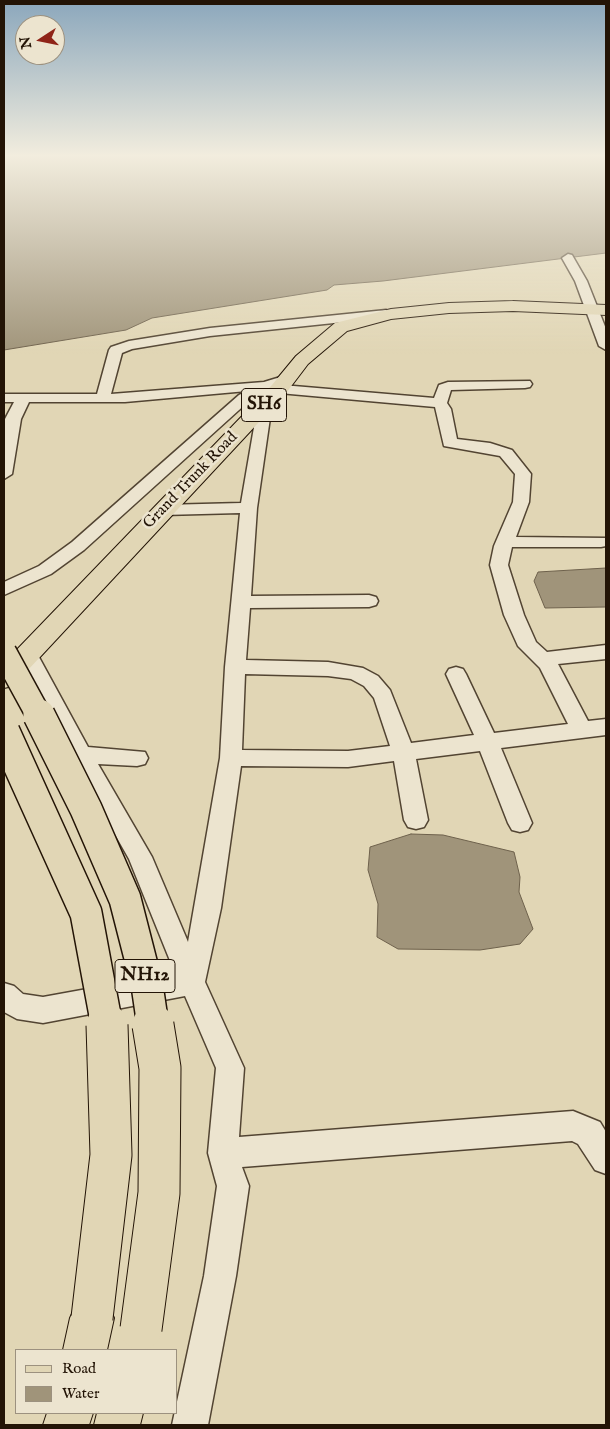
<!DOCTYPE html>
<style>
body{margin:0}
#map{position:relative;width:610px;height:1429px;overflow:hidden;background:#e1d6b5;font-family:"IM FELL English",serif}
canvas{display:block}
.frame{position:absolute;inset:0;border:5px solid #231406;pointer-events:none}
.legend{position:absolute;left:15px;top:1349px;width:162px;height:65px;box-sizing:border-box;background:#ece4cf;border:1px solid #9c917f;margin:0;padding:6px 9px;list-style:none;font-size:15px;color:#231406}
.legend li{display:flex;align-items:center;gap:10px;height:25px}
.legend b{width:25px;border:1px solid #9c917f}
.north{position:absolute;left:15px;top:15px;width:50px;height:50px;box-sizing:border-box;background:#ece4cf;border:1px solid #9c917f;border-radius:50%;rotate:259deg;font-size:14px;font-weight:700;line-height:20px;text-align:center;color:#231406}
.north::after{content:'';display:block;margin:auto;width:18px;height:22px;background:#8f2418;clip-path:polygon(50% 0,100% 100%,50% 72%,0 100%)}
</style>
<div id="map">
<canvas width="610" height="1429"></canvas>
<div class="frame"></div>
<ul class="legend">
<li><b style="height:6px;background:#e1d6b5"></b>Road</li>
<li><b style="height:14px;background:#a0947a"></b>Water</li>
</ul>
<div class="north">N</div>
</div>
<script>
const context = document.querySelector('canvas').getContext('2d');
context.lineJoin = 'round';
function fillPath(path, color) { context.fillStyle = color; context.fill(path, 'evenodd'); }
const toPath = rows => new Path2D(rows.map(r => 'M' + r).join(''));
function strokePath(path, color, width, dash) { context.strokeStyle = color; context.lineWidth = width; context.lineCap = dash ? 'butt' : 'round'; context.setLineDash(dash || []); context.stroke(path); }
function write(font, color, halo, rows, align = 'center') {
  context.font = font + ' "IM FELL English",serif'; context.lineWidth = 5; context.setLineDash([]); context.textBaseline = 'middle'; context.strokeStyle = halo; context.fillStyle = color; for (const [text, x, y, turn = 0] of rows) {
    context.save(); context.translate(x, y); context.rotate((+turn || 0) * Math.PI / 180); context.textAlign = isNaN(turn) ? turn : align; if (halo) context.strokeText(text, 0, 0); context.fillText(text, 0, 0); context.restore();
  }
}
const water = toPath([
 [4,154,606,154,606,253,383,281,334,285,327,290,152,318,126,330,4,350,4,154],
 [606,568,606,607,545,608,534,581,538,572,606,568],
 [411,834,443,835,514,852,520,877,519,892,533,929,520,944,480,950,398,949,377,937,378,904,368,870,370,847,411,834]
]);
const street = toPath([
 [568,254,572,255,587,281,606,329,606,350,599,346,575,281,562,258,568,254],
 [386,310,392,314,391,317,210,336,132,349,122,353,111,394,264,382,287,375,294,379,292,382,282,385,434,398,439,385,448,382,530,381,532,384,530,387,525,388,451,390,447,403,451,409,457,439,490,443,512,450,531,474,529,502,516,537,606,538,606,546,601,547,512,547,508,565,524,615,536,642,547,652,606,645,606,659,558,664,588,721,606,719,606,735,501,748,532,823,528,830,520,832,512,830,508,823,480,751,416,759,428,820,424,827,416,829,408,827,404,820,394,761,348,767,241,766,221,908,205,982,244,1068,239,1137,573,1111,600,1122,606,1132,606,1174,595,1170,578,1144,572,1141,242,1167,249,1186,236,1276,208,1425,172,1425,204,1276,217,1186,208,1153,216,1068,185,996,43,1023,17,1019,4,1012,4,983,14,986,23,994,43,997,175,973,129,859,62,741,17,653,20,648,27,646,34,648,88,747,145,752,148,758,145,764,137,766,98,764,152,857,188,942,220,758,225,667,240,513,163,515,157,514,154,510,157,506,163,505,241,503,258,404,265,400,272,404,257,508,251,596,369,595,376,597,378,601,376,605,369,607,250,608,246,660,328,662,363,668,378,676,390,690,411,743,474,735,446,674,449,669,456,667,463,669,466,674,494,733,568,724,540,668,518,646,504,615,490,565,494,546,513,502,515,474,500,456,444,446,435,407,279,393,272,389,249,401,84,550,51,574,4,595,4,582,39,566,72,542,239,395,247,391,125,402,29,402,21,419,12,474,4,479,4,429,5,419,14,402,4,402,4,394,97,394,109,350,111,347,129,341,210,328,386,310],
 [245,674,328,676,351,679,364,686,374,698,390,746,348,751,242,750,245,674]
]);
const primary = toPath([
 [513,301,606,305,606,315,513,311,449,313,391,319,347,331,308,364,286,393,13,686,4,688,4,663,272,385,296,356,335,323,391,309,449,303,513,301]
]);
const highway = toPath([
 [92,1296,107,1303,114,1318,107,1350,63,1350,70,1318,77,1303,92,1296],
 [47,1413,93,1413,89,1425,43,1425,47,1413],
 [97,1413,143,1413,140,1425,94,1425,97,1413]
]);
const highwayBridgeFar2 = toPath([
 [4,652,39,716]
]);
const highwayBridgeFar1 = toPath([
 [39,715,86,809,125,899,147,985,153,1026],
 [4,732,86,913,107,1026]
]);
const highwayBridge = toPath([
 [92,1318,111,1155,107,1025],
 [141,1329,159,1193,160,1068,153,1025]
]);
const farStreetnames = [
 ["Grand Trunk Road",191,481,-46]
];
const shields = [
 [264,405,45],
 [145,976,60]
];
const shieldNames = [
 ["SH6",264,405],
 ["NH12",145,976]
];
fillPath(water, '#a0947a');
strokePath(water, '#6e614c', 1);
strokePath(street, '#524432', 3);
strokePath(primary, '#231406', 2);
strokePath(highway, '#231406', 2);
fillPath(street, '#ece4cf');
fillPath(primary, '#e1d6b5');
fillPath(highway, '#e1d6b5');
strokePath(highwayBridgeFar2, '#231406', 27, []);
strokePath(highwayBridgeFar1, '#231406', 34, []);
strokePath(highwayBridge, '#231406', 43, []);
strokePath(highwayBridgeFar2, '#e1d6b5', 24);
strokePath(highwayBridgeFar1, '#e1d6b5', 31);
strokePath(highwayBridge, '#e1d6b5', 41);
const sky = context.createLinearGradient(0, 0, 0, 354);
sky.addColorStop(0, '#8ba7bc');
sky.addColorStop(0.44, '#f2edde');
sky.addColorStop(1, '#f2edde00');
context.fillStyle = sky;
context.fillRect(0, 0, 610, 354);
write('16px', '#231406', '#ece4cf', farStreetnames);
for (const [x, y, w] of shields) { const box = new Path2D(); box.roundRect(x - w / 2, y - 16.5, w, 33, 4); context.fillStyle = '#ece4cf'; context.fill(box); strokePath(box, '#231406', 1); }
write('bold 19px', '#231406', null, shieldNames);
</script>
